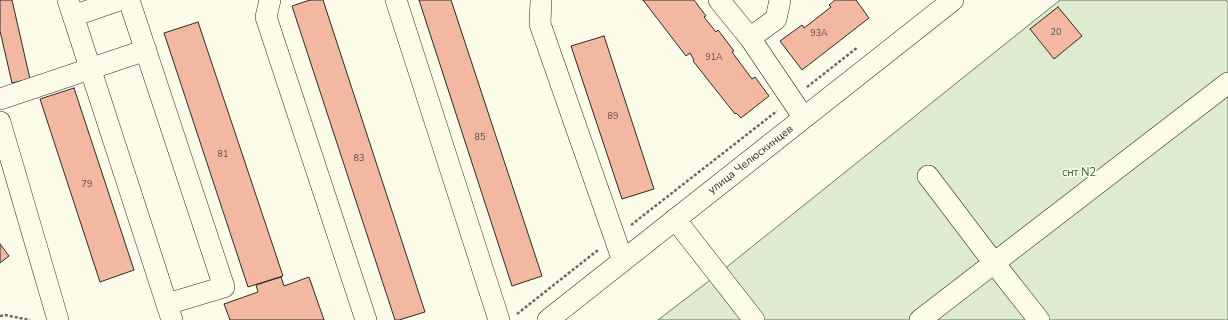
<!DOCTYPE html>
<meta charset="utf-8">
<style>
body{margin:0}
canvas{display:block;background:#fdfbea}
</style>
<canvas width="1228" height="320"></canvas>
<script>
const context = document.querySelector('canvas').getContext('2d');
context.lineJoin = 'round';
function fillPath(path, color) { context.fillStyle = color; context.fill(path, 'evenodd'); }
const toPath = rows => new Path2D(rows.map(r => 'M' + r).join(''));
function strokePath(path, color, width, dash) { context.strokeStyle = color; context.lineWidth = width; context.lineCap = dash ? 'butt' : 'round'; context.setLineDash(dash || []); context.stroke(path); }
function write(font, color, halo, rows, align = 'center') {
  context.font = font + ' "Nunito Sans",sans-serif'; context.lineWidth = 3; context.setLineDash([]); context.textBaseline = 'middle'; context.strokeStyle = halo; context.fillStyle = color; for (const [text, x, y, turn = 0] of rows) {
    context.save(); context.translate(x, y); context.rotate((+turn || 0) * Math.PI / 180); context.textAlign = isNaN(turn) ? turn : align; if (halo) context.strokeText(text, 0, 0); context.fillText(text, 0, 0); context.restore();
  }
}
const green = toPath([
 [1060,0,1226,0,1228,2,1228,320,658,320,718,274,1060,0]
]);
const building = toPath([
 [0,0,12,0,30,79,12,83,0,31,0,0],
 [310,0,323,0,425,312,399,320,395,320,292,6,310,0],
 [419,0,451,0,542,276,512,286,419,0],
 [643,0,694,0,706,16,704,17,716,32,718,30,734,51,732,52,752,79,755,77,769,96,741,118,736,113,735,114,693,61,694,60,690,53,686,56,643,0],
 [835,0,856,0,869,18,802,70,780,41,802,25,804,28,831,7,829,5,835,0],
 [1058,7,1082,36,1054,59,1030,29,1058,7],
 [198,22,283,276,248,287,164,33,198,22],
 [604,36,654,189,622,199,571,46,604,36],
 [74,88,134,270,100,282,40,99,74,88],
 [0,244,9,256,0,263,0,244],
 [281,277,284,286,309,277,324,320,230,320,224,304,258,292,256,285,281,277]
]);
const path = toPath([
 [807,87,858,47],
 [631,225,777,111],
 [517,314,598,250],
 [0,316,5,315,30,320]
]);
const minor = toPath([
 [68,0,172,320],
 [129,0,224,287,167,304],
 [270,0,266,17,366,320],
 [396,0,499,320],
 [541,0,540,24,623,261],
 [719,0,750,38,804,118],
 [73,16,119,0],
 [750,38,776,19,780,0],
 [0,99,146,50],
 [0,122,58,320],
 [928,176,994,263,1039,320],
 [675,219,754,320],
 [548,320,953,0],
 [920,320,1228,83]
]);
const numberNames = [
 ["20",1056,33],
 ["93А",819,34],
 ["91А",714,58],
 ["89",613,117],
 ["85",480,138],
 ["81",223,155],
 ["83",359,159],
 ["79",87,185]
];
const streetNames = [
 ["улица Челюскинцев",751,160,-38]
];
const parkNames = [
 ["снт N2",1079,173]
];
fillPath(green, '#deebd1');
strokePath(green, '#74746e', 1);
fillPath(building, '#f2b8a0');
strokePath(building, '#2b2b2b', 1);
strokePath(minor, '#2b2b2b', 22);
strokePath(path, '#6a6964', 2.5, [3, 2]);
strokePath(minor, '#fdfbea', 21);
write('9px', '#5d4e48', null, numberNames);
write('11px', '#2b2b2b', '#fdfbea', streetNames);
write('11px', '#34623c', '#fdfbea', parkNames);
</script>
